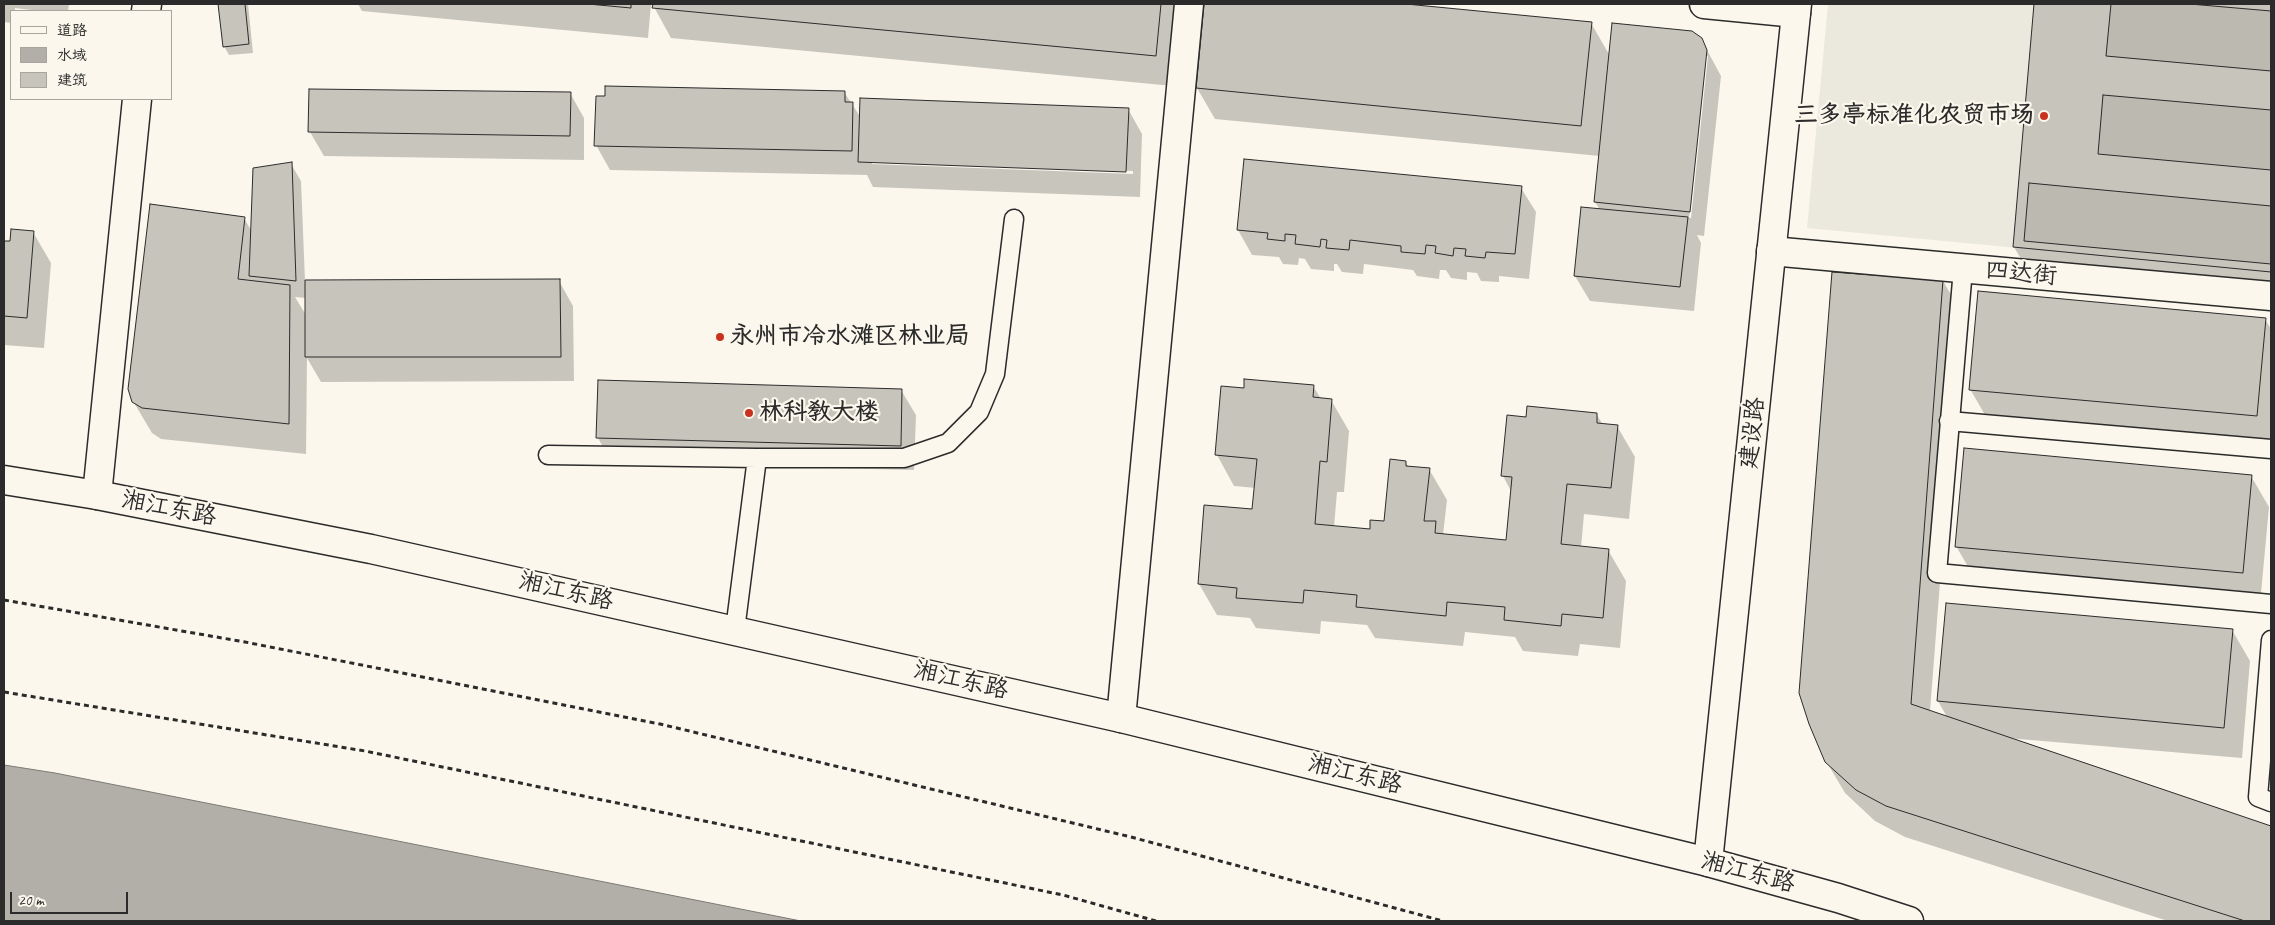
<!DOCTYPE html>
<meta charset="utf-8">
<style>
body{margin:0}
#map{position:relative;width:2275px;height:925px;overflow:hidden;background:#fbf7ec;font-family:Caveat,"LXGW WenKai TC",sans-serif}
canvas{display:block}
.frame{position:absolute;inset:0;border:5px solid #2b2b2b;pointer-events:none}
.legend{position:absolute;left:10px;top:10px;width:162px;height:90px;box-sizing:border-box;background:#fbf7ec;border:1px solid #a8a59f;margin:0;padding:6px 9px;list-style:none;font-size:15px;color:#2b2b2b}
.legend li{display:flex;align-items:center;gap:10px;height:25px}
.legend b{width:25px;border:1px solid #a8a59f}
.scale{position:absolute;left:10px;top:892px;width:118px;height:22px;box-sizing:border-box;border:2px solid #2b2b2b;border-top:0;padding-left:6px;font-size:15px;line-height:18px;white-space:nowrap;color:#2b2b2b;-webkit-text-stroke:4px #fbf7ec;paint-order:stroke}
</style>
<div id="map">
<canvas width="2275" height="925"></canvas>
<div class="frame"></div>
<ul class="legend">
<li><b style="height:6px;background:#fbf7ec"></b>道路</li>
<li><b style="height:14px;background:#b1afa7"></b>水域</li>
<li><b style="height:14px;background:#c7c4bc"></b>建筑</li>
</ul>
<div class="scale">20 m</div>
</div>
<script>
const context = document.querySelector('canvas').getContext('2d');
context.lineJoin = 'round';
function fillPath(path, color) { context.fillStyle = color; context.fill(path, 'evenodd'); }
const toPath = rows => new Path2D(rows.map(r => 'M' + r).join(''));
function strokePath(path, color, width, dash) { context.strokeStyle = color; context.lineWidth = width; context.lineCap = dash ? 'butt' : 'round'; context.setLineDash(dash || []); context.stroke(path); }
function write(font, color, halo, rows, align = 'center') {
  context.font = font + ' Caveat,"LXGW WenKai TC",sans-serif'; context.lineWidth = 4.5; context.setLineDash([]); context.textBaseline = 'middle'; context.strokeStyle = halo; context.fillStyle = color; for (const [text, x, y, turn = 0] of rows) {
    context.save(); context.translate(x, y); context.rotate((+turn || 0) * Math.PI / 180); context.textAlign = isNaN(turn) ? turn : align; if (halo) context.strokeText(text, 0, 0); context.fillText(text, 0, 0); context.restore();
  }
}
const built = toPath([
 [1828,4,2271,4,2271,272,1807,228]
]);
const water = toPath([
 [4,765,55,773,801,921,4,921,4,765]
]);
const shadow = toPath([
 [4,4,69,4,68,11,39,11,15,8,15,11,11,11,11,23,4,22],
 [219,4,248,4,253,53,229,55,224,46],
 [358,4,651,4,648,38,362,11],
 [654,4,1181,4,1173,86,671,38,654,7],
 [1205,4,1393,4,1591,23,1610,56,1701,39,1721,76,1704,236,1697,235,1701,243,1694,311,1590,301,1575,276,1600,210,1595,202,1600,156,1215,119,1197,88],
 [1705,56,1708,56,1691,218,1689,218],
 [2035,4,2271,4,2271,300,2032,278,2014,247],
 [844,92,861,118,1128,109,1142,134,1140,197,873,187,867,175,610,170,596,145],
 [872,162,1133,171,1133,174,872,164],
 [570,93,584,118,584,160,324,156,310,132],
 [291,164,301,181,305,281,559,281,573,306,574,381,321,382,307,358,306,454,161,439,152,433,133,401,244,218,252,232],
 [295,297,306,298,306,315],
 [1521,188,1536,212,1529,279,1499,276,1499,282,1481,281,1477,273,1467,272,1467,280,1451,278,1446,270,1440,270,1439,279,1417,276,1413,270,1364,264,1363,274,1342,272,1337,264,1334,264,1334,271,1311,269,1305,259,1299,258,1298,265,1283,264,1279,257,1252,255,1238,230],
 [33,232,51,263,44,348,4,345,4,242,11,243],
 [1943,281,1961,312,1930,711,1947,717,1938,701,2232,630,2250,661,2242,758,2007,738,2271,828,2271,921,2168,921,1905,837,1875,821,1845,793,1826,761],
 [2265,319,2271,329,2271,446,1988,420,1970,389],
 [1313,386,1321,399,1331,400,1349,431,1344,492,1337,492,1334,527,1371,530,1386,522,1405,462,1409,467,1429,469,1447,500,1443,535,1507,541,1512,493,1503,476,1527,418,1597,415,1603,425,1617,426,1635,457,1629,519,1584,514,1581,548,1608,550,1626,581,1620,648,1580,644,1578,656,1523,651,1515,637,1465,632,1463,646,1375,638,1367,625,1321,621,1320,634,1256,628,1250,618,1217,615,1199,584,1254,511,1256,488,1234,486,1217,455,1245,390],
 [901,390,916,415,914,470,612,463,598,438],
 [2251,476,2269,507,2260,604,1974,577,1956,546]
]);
const building = toPath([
 [218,4,245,4,249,44,223,47,218,4],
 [588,4,631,4,631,8,588,4],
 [653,4,1161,4,1156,56,652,8,653,4],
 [1204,4,1406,4,1592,22,1581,126,1196,88,1204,4],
 [2034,4,2271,4,2271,272,2013,247,2034,4],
 [2111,4,2190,4,2271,11,2271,71,2106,56,2111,4],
 [1612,23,1692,31,1702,38,1707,50,1690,212,1594,202,1612,23],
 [605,86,845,91,845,102,853,102,852,151,594,146,596,96,605,96,605,86],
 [309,89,571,92,570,136,308,132,309,89],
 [2103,95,2271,110,2271,170,2098,154,2103,95],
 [860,98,1129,108,1126,172,858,162,860,98],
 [1244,159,1522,186,1515,254,1486,252,1485,258,1465,256,1466,249,1454,248,1453,256,1435,253,1436,246,1426,245,1425,254,1401,252,1401,246,1350,240,1349,250,1326,248,1327,240,1321,239,1320,247,1295,244,1296,235,1285,234,1285,241,1267,239,1268,233,1237,230,1244,159],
 [292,162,296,281,249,276,253,168,292,162],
 [2029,183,2271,206,2271,264,2024,241,2029,183],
 [150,204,245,217,238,279,290,285,289,424,142,408,132,402,128,389,150,204],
 [1581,207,1688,217,1680,287,1574,276,1581,207],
 [11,229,34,231,27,318,4,316,4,241,10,241,11,229],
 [1832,272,1943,280,1911,704,2271,826,2271,921,2245,921,1886,806,1856,790,1825,762,1809,724,1799,693,1832,272],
 [560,279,561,357,305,357,305,280,560,279],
 [1978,291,2266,318,2257,416,1969,390,1978,291],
 [1244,379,1314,385,1313,397,1332,399,1327,462,1320,461,1315,524,1370,529,1370,520,1384,521,1390,459,1406,461,1406,466,1430,468,1424,521,1436,521,1435,533,1506,540,1512,477,1501,476,1507,415,1526,417,1527,406,1597,413,1597,423,1618,425,1611,488,1567,484,1561,544,1609,549,1603,618,1562,614,1561,626,1504,620,1505,607,1447,602,1446,616,1356,607,1357,595,1304,590,1303,603,1236,598,1237,588,1198,584,1204,505,1252,509,1257,459,1215,455,1221,386,1244,388,1244,379],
 [598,380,902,389,901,446,596,438,598,380],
 [1964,448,2252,475,2243,573,1955,547,1964,448],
 [1946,603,2233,629,2224,728,1937,701,1946,603]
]);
const path = toPath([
 [4,600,245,642,660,724,1131,837,1443,921],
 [4,692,365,751,1063,895,1156,921]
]);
const service = toPath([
 [1963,269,1937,573,2271,604],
 [1949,421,2271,449],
 [548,455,757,458],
 [735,630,757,458,904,458,948,443,979,412,995,374,1014,219],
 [2271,640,2258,797,2271,802]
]);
const minor = toPath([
 [1704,4,1796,13],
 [146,11,147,4],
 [1771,251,2271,296],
 [97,495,137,99],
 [1121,718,1189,4]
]);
const tertiary = toPath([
 [1708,862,1797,4]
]);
const secondary = toPath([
 [4,480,97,495,371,549,1121,718,1708,862,1838,898,1909,921]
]);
const markers = [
 [2044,116,5,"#c8321e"],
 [720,337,5,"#c8321e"],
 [749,413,5,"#c8321e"]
];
const poiNames = [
 ["三多亭标准化农贸市场",2034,116,"right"],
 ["永州市冷水滩区林业局",730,337],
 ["林科教大楼",759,413]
];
const streetNames = [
 ["四达街",2021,274,5],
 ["建设路",1753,433,-84],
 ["湘江东路",169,509,11],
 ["湘江东路",566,592,13],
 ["湘江东路",961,681,13],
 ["湘江东路",1355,775,14],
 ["湘江东路",1748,873,15]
];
fillPath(built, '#ebe8de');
fillPath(water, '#b1afa7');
strokePath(water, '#7b7a75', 1);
fillPath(shadow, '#0003');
fillPath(building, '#c7c4bc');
strokePath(building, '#2b2b2b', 1);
strokePath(service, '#2b2b2b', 21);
strokePath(minor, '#2b2b2b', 31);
strokePath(tertiary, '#2b2b2b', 31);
strokePath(secondary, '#2b2b2b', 31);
strokePath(path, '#2b2b2b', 3, [5, 4]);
strokePath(service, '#fbf7ec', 18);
strokePath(minor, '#fbf7ec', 28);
strokePath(tertiary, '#fbf7ec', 28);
strokePath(secondary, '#fbf7ec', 28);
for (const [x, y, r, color] of markers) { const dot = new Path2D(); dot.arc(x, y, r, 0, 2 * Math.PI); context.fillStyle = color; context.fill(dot); strokePath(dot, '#fbf7ec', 2); }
write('bold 24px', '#2b2b2b', '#fbf7ec', poiNames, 'left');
write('24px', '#2b2b2b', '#fbf7ec', streetNames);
</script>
